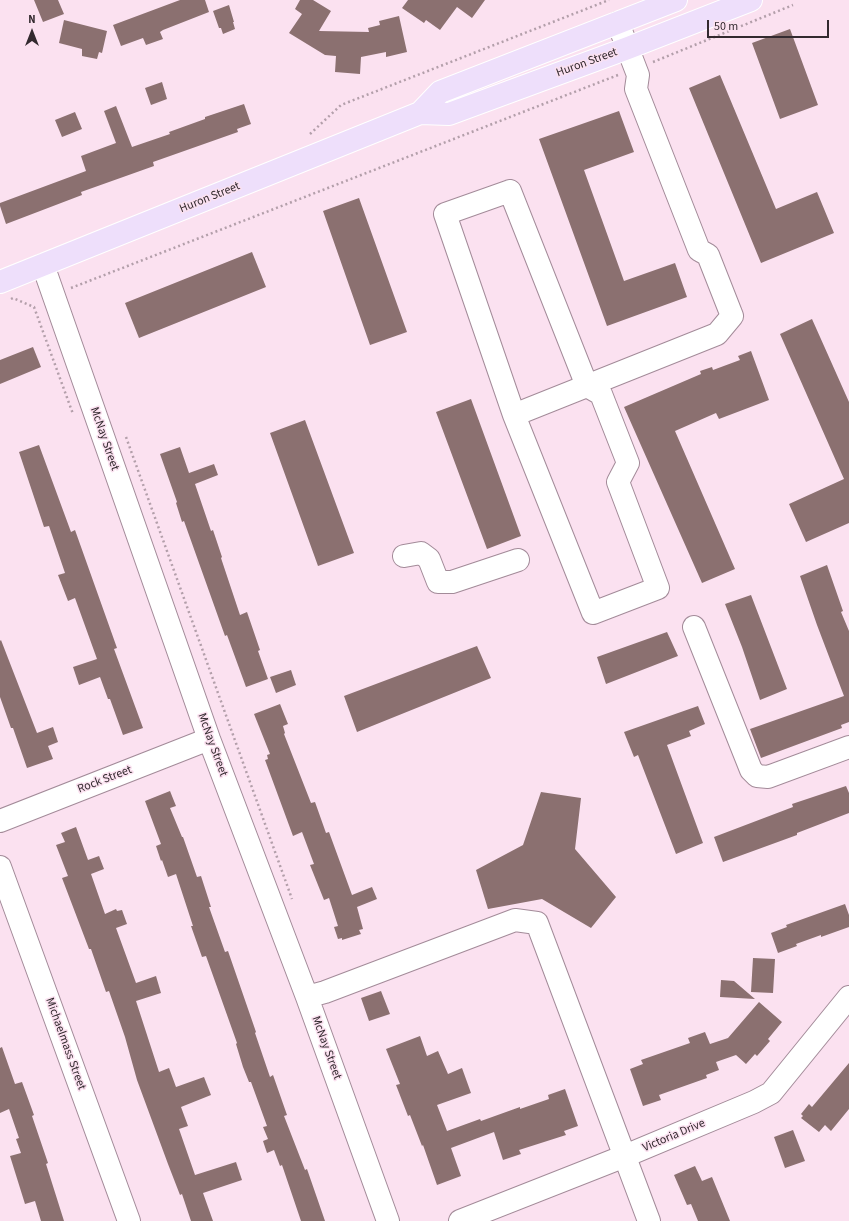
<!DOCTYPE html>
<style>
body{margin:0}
#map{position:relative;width:849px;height:1221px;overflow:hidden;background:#fbe1f0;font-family:"Source Sans 3",sans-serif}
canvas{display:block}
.north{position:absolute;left:12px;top:12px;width:40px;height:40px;-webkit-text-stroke:3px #fbe1f0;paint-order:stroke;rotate:0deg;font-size:11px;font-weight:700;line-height:16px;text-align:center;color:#332a2f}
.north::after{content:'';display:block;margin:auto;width:14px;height:18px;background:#332a2f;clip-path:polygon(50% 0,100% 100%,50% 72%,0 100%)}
.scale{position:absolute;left:707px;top:20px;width:122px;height:18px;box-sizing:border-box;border:2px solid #332a2f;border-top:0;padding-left:5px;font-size:12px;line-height:14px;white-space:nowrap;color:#332a2f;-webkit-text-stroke:3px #fbe1f0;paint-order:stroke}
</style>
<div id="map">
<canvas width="849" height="1221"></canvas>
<div class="north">N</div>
<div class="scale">50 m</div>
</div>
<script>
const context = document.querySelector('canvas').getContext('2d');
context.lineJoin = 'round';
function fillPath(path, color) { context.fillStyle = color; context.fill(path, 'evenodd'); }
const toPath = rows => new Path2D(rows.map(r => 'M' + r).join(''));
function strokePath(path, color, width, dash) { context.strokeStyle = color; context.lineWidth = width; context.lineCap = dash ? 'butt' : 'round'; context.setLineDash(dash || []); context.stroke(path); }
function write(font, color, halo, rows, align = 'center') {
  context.font = font + ' "Source Sans 3",sans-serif'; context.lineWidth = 3; context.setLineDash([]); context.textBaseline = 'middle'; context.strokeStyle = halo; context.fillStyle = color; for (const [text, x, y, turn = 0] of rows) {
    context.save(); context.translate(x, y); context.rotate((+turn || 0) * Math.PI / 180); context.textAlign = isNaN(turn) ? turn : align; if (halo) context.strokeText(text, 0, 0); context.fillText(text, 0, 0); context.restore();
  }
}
const building = toPath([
 [34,0,58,0,64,14,43,22],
 [180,0,205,0,209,12,163,30,160,32,163,39,146,45,143,38,121,46,113,25],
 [300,0,313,0,331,11,319,31,369,32,368,28,380,25,379,21,399,16,407,52,386,57,386,52,361,57,360,74,335,72,336,56,325,55,289,33,302,14,295,9],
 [408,0,485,0,472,18,457,7,440,30,426,20,424,23,402,8],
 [229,5,234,22,233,22,235,29,223,34,221,28,219,28,213,11],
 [64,20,107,31,102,53,99,52,97,59,82,56,82,49,59,43],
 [790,29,818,105,780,119,752,43],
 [720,75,776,209,817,192,834,233,761,263,689,88],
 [162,82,167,99,151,105,145,88],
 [244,104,251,124,237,129,238,132,153,162,154,166,81,192,82,195,6,224,0,206,0,203,86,171,81,156,116,143,104,111,116,106,132,147,170,134,169,132,205,119,205,117],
 [619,111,634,152,584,170,624,281,675,263,687,297,607,326,539,139],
 [75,112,82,129,62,137,55,120],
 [359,198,407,332,370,345,323,211],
 [252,252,266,287,139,338,125,303],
 [812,319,849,402,849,523,806,542,789,504,844,479,780,334],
 [33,347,41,367,0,384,0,360],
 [751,351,769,400,719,419,716,413,675,431,735,569,702,583,624,407,701,374,700,371,712,367,713,370,740,360,738,356],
 [471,399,521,536,487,549,436,412],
 [305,420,354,553,318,566,270,433],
 [39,445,71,532,75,530,117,648,114,649,143,728,123,735,110,699,108,699,100,677,79,685,73,667,97,659,75,598,68,601,58,575,65,573,49,526,44,527,19,452],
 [180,447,189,473,214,464,218,475,195,484,211,531,213,530,222,557,221,558,240,615,247,612,260,650,258,651,268,679,246,687,227,635,225,636,184,521,182,522,176,503,177,502,160,454],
 [827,565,843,611,841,612,849,631,849,722,841,725,842,728,761,758,750,729,844,696,817,625,800,576],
 [751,595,787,689,760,700,742,647,725,604],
 [667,632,678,656,606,684,597,657],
 [1,640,37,733,53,727,58,742,48,746,53,759,27,768,13,728,11,728,0,697,0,641],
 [477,646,491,678,357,732,344,696],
 [291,670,296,685,276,693,270,677],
 [280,704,288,724,283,726,285,733,284,734,311,803,315,802,326,833,329,832,352,895,372,887,377,899,357,907,363,929,359,930,361,934,342,940,342,938,338,939,334,927,338,926,329,898,324,900,310,865,314,864,302,832,293,836,265,760,268,759,267,755,270,754,254,714],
 [698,706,705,724,689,731,691,736,667,745,703,843,676,854,638,755,634,757,624,732],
 [846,786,849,793,849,813,797,833,797,835,723,862,714,837,793,807,792,804],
 [170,791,176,806,170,808,182,837,183,837,197,877,201,876,211,907,209,907,225,952,228,951,256,1032,255,1033,270,1077,273,1075,287,1115,284,1116,305,1170,307,1169,325,1221,301,1221,282,1165,280,1166,274,1150,267,1153,263,1141,268,1139,263,1127,267,1126,251,1082,249,1082,243,1067,236,1044,237,1043,206,956,202,957,191,926,193,926,176,874,168,877,162,860,161,861,156,846,161,844,145,801],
 [541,792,581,798,575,849,616,897,591,928,542,899,488,909,476,870,523,845],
 [76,827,88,860,99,856,104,869,91,874,105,914,116,909,117,911,122,910,127,924,116,928,136,983,156,976,161,993,136,1001,159,1072,169,1068,176,1087,204,1077,211,1095,181,1107,188,1126,179,1129,195,1175,236,1162,242,1180,203,1193,213,1221,191,1221,182,1194,180,1195,168,1164,137,1080,125,1037,109,991,106,992,91,949,89,949,62,878,68,876,56,845,65,842,61,833],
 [845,904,849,915,849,927,821,937,821,935,796,944,797,946,778,953,771,933,787,927,786,925],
 [753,958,775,959,773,993,751,992],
 [721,980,734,981,755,999,720,997],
 [381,991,390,1014,369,1021,361,998],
 [759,1002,782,1022,768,1039,770,1041,757,1056,755,1054,746,1064,736,1055,716,1062,719,1070,706,1075,707,1078,659,1095,661,1100,643,1106,630,1069,643,1064,641,1060,690,1043,688,1038,705,1032,710,1044,728,1038],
 [420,1036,427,1056,438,1051,448,1074,462,1068,471,1093,437,1105,447,1131,480,1119,481,1121,520,1107,520,1109,549,1099,548,1095,565,1089,578,1126,564,1131,566,1135,519,1150,521,1154,503,1160,494,1132,451,1148,461,1176,437,1185,423,1145,422,1146,410,1115,408,1116,396,1085,400,1084,386,1049],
 [2,1047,15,1084,22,1082,34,1115,32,1116,48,1163,46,1164,64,1221,41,1221,35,1201,25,1204,10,1156,21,1153,16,1139,19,1138,9,1109,0,1113,0,1048],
 [849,1063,849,1109,831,1131,825,1125,819,1132,801,1118,803,1116,801,1114,809,1104,812,1107],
 [793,1130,805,1161,785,1168,774,1137],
 [695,1166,702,1181,712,1177,730,1221,698,1221,691,1204,687,1205,674,1175]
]);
const path = toPath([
 [653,62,793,5],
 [310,134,341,105,609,0],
 [71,288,618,75],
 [11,299,13,298,34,307,73,414],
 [126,437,292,899]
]);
const minor = toPath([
 [510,191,587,386,601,394,628,463,618,482,658,588,593,613,514,415,445,214,510,191],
 [43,265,209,739,307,997,388,1221],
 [514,415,717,334,732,316,708,255,699,250,636,89,638,75,618,23],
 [404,556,421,553,429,559,438,582,452,582,518,560],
 [694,627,751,770,757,776,768,777,849,747],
 [0,821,209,739],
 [0,867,129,1221],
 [307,997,325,992,515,920,537,923,649,1221],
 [460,1221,625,1156,754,1102,771,1093,849,997]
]);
const major = toPath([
 [420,113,449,114,628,48,751,0],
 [0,282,420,113,440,92,676,0]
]);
const streetNames = [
 ["Huron Street",587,63,-20],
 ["Huron Street",210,198,-22],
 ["McNay Street",104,439,71],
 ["McNay Street",212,745,70],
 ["Rock Street",105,780,-21],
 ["Michaelmass Street",65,1044,70],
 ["McNay Street",326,1048,70],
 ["Victoria Drive",674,1136,-23]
];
fillPath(building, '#8b7070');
strokePath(minor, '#a38b99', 24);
strokePath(major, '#fff', 24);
strokePath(path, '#b39faa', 2.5, [2, 3]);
strokePath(minor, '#fff', 22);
strokePath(major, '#eedffb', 22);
write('12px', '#332a2f', '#fbe1f0', streetNames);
</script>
